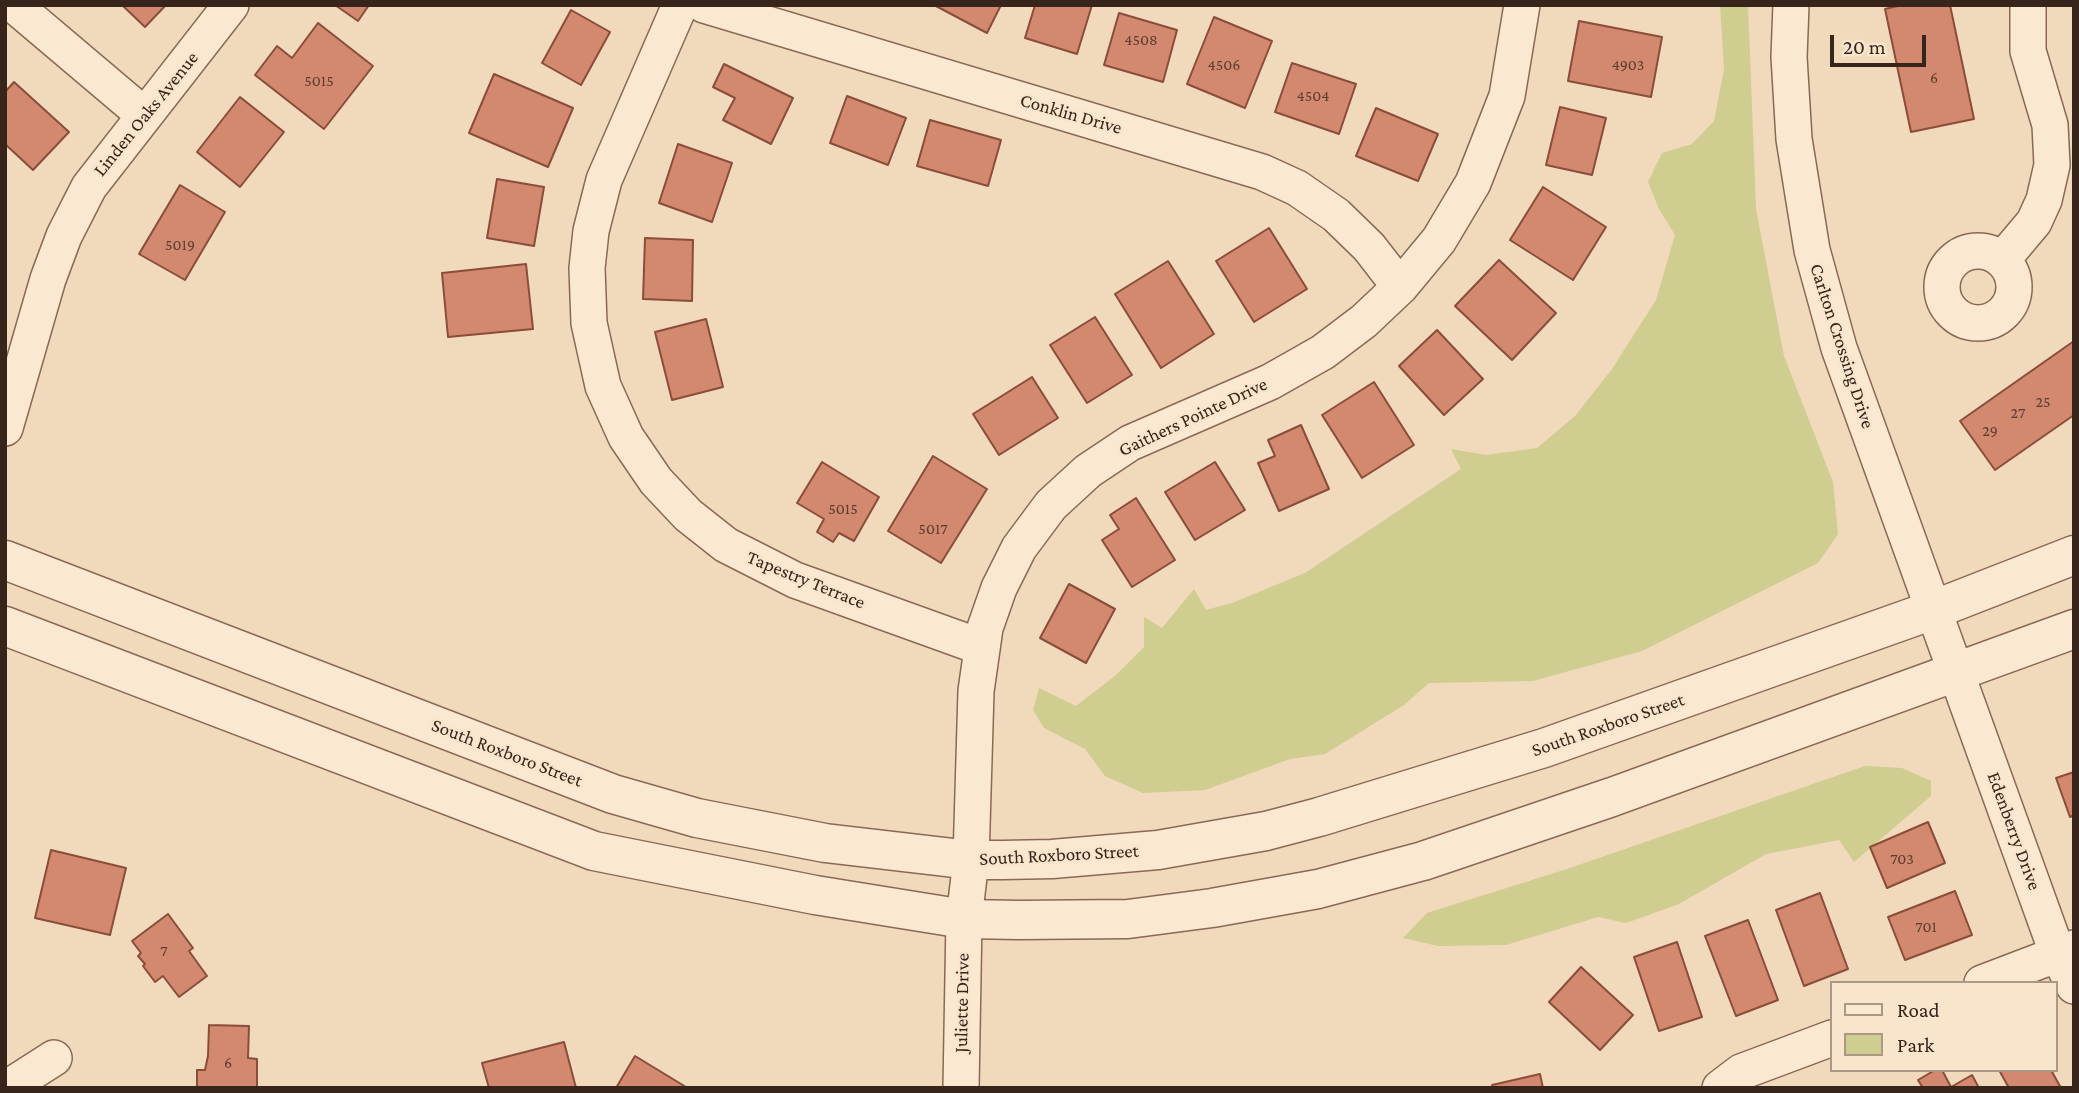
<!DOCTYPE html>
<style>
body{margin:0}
#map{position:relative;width:2079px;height:1093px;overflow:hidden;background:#f1d9bc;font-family:"Crimson Pro",serif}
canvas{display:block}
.frame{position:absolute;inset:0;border:7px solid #37241a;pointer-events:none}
.legend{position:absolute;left:1830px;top:981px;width:228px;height:91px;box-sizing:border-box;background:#f8e5cc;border:2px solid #ab9885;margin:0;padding:9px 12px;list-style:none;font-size:21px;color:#37241a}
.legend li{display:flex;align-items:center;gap:14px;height:35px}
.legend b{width:35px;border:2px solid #ab9885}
.scale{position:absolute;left:1830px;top:35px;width:96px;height:32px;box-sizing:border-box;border:4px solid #37241a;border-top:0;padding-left:9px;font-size:21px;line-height:24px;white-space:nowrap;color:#37241a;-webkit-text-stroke:5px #f8e5cc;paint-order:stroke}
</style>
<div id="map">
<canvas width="2079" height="1093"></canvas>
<div class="frame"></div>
<ul class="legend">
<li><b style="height:9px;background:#fbe8d0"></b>Road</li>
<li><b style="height:19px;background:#cfcd90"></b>Park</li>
</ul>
<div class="scale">20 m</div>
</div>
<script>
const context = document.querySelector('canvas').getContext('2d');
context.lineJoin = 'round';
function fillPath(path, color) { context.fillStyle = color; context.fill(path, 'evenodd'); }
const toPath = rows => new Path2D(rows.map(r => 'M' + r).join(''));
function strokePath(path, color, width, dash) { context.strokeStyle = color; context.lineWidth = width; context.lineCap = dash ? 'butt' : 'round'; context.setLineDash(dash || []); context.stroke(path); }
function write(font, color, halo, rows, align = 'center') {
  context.font = font + ' "Crimson Pro",serif'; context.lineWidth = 5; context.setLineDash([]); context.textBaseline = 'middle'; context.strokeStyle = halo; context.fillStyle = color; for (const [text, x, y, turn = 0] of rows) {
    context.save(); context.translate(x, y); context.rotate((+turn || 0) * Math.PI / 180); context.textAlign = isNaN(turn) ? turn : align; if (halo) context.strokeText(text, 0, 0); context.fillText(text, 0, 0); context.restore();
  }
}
const green = toPath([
 [1720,5,1748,5,1756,209,1784,356,1833,482,1838,534,1818,563,1642,651,1533,681,1429,683,1404,705,1325,754,1290,759,1205,790,1143,793,1105,776,1085,749,1044,728,1033,710,1039,688,1076,706,1115,676,1144,647,1144,617,1162,628,1194,589,1206,610,1232,603,1305,573,1461,469,1451,449,1486,455,1537,448,1575,416,1612,369,1656,300,1675,235,1659,209,1648,182,1662,153,1692,144,1714,121,1724,69],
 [1865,766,1902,768,1931,781,1931,796,1854,862,1839,840,1766,854,1679,904,1626,923,1598,917,1506,945,1438,946,1403,938,1427,913,1567,869]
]);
const building = toPath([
 [122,5,166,5,145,27,122,5],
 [335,5,369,5,358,21,335,5],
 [934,5,1001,5,987,33,934,5],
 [1035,5,1092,5,1077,54,1025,38,1035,5],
 [1902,5,1950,5,1974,119,1911,132,1885,9,1902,5],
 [571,10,610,32,581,85,542,63,571,10],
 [1119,13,1177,30,1163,82,1104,65,1119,13],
 [1214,17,1272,41,1245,108,1187,84,1214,17],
 [1579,21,1662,37,1651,97,1568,81,1579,21],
 [318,23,373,66,324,129,255,75,277,46,292,58,318,23],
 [1292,63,1356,84,1339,134,1275,112,1292,63],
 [724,64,793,98,771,144,723,120,735,98,713,87,724,64],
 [494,74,573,108,548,167,469,133,494,74],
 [14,82,69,132,33,170,5,144,5,92,14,82],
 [847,96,906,118,888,165,830,143,847,96],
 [240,97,284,132,240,187,197,152,240,97],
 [1560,107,1606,118,1592,175,1546,165,1560,107],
 [1376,108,1438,134,1418,181,1356,156,1376,108],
 [930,120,1001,140,988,186,917,166,930,120],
 [678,144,732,163,712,222,659,203,678,144],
 [497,179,544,187,534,246,487,238,497,179],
 [180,185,225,212,185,280,139,254,180,185],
 [1543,187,1606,227,1573,280,1510,240,1543,187],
 [1269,228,1307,289,1254,322,1216,261,1269,228],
 [645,238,693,240,692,301,643,299,645,238],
 [1499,260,1556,313,1512,360,1455,306,1499,260],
 [1168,261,1214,334,1161,368,1115,294,1168,261],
 [526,264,533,329,448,337,442,273,526,264],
 [1095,317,1132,375,1087,403,1050,345,1095,317],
 [706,319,723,387,672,400,655,332,706,319],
 [1437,330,1483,379,1444,415,1399,366,1437,330],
 [2074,341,2074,415,1995,470,1960,421,2074,341],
 [1032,377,1058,418,999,455,973,414,1032,377],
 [1374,382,1414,445,1362,478,1322,415,1374,382],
 [1301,425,1329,489,1279,511,1258,463,1275,456,1268,440,1301,425],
 [933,456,987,489,941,563,888,531,933,456],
 [822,462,879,497,854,541,839,533,833,542,817,532,824,519,797,503,822,462],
 [1215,462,1245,510,1195,540,1165,492,1215,462],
 [1136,498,1175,560,1132,587,1102,540,1119,529,1110,515,1136,498],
 [1069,584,1115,609,1086,663,1040,638,1069,584],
 [2074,772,2074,815,2070,817,2056,778,2074,772],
 [1928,822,1945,863,1887,888,1870,847,1928,822],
 [51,850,126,868,110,935,35,918,51,850],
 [1955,891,1972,935,1905,960,1888,917,1955,891],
 [1820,893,1848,969,1804,986,1776,910,1820,893],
 [168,914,193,948,189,951,207,976,179,997,163,976,155,982,143,966,145,964,138,956,141,953,132,941,168,914],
 [1748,920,1778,1000,1736,1016,1705,936,1748,920],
 [1677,942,1702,1017,1659,1031,1634,957,1677,942],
 [1581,967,1633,1015,1600,1050,1549,1002,1581,967],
 [209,1025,249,1026,248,1058,257,1059,257,1088,197,1088,197,1070,205,1070,208,1056,209,1025],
 [564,1042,576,1088,489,1088,482,1063,564,1042],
 [635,1056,686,1087,685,1088,616,1088,635,1056],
 [1935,1070,1942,1070,1951,1087,1972,1075,1979,1088,1923,1088,1918,1080,1935,1070],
 [1999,1070,2051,1070,2061,1088,2009,1088,1999,1070],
 [1540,1074,1543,1088,1493,1088,1492,1085,1540,1074]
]);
const minor = toPath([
 [14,5,144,115],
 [680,5,604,180,591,231,587,268,589,323,603,386,626,437,656,481,688,515,726,545,795,580,981,647],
 [704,5,1262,172,1297,188,1336,215,1369,247,1400,287],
 [1791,5,1789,57,1794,139,1812,250,1839,348,2058,955,2074,986],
 '1942 287a36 36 0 1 1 72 0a36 36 0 1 1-72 0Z',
 [2002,260,2034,222,2044,200,2052,165,2050,125,2028,51,2028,5],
 [5,428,48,279,64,236,89,187,231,5],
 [1982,983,2074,948],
 [7,1088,54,1058],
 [961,1088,964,919,971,860,976,691,985,628,999,588,1019,548,1051,505,1088,471,1130,443,1270,382,1323,352,1364,321,1400,287,1439,240,1473,183,1507,96,1522,5],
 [1720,1088,1741,1072,1832,1038]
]);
const tertiary = toPath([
 [5,560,613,794,697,818,825,843,971,860,1003,860,1052,859,1158,850,1266,831,1319,817,1544,748,1933,610,2074,555],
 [5,626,594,851,815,895,964,919,1019,920,1128,919,1212,908,1318,889,1423,861,1612,797,2074,629]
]);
const numberNames = [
 ["4508",1141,40],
 ["4506",1224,65],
 ["4903",1628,65],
 ["6",1934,78],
 ["5015",319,81],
 ["4504",1313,96],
 ["5019",180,245],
 ["25",2043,402],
 ["27",2018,413],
 ["29",1990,431],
 ["5015",843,509],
 ["5017",933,529],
 ["703",1902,859],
 ["701",1926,927],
 ["7",164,951],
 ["6",228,1063]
];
const streetNames = [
 ["Linden Oaks Avenue",146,114,-51],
 ["Conklin Drive",1071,114,16],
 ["Carlton Crossing Drive",1842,346,72],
 ["Gaithers Pointe Drive",1193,417,-25],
 ["Tapestry Terrace",806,580,22],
 ["South Roxboro Street",1608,725,-19],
 ["South Roxboro Street",507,753,21],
 ["Edenberry Drive",2014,831,70],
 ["South Roxboro Street",1059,855,-3],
 ["Juliette Drive",962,1003,-89]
];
fillPath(green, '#cfcd90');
fillPath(building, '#d2896f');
strokePath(building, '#8a4d39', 2);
strokePath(minor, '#896955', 38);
strokePath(tertiary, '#896955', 41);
strokePath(minor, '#fbe8d0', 35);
strokePath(tertiary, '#fbe8d0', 38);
write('16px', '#5e3d2f', null, numberNames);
write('19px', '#37241a', '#f8e5cc', streetNames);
</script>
